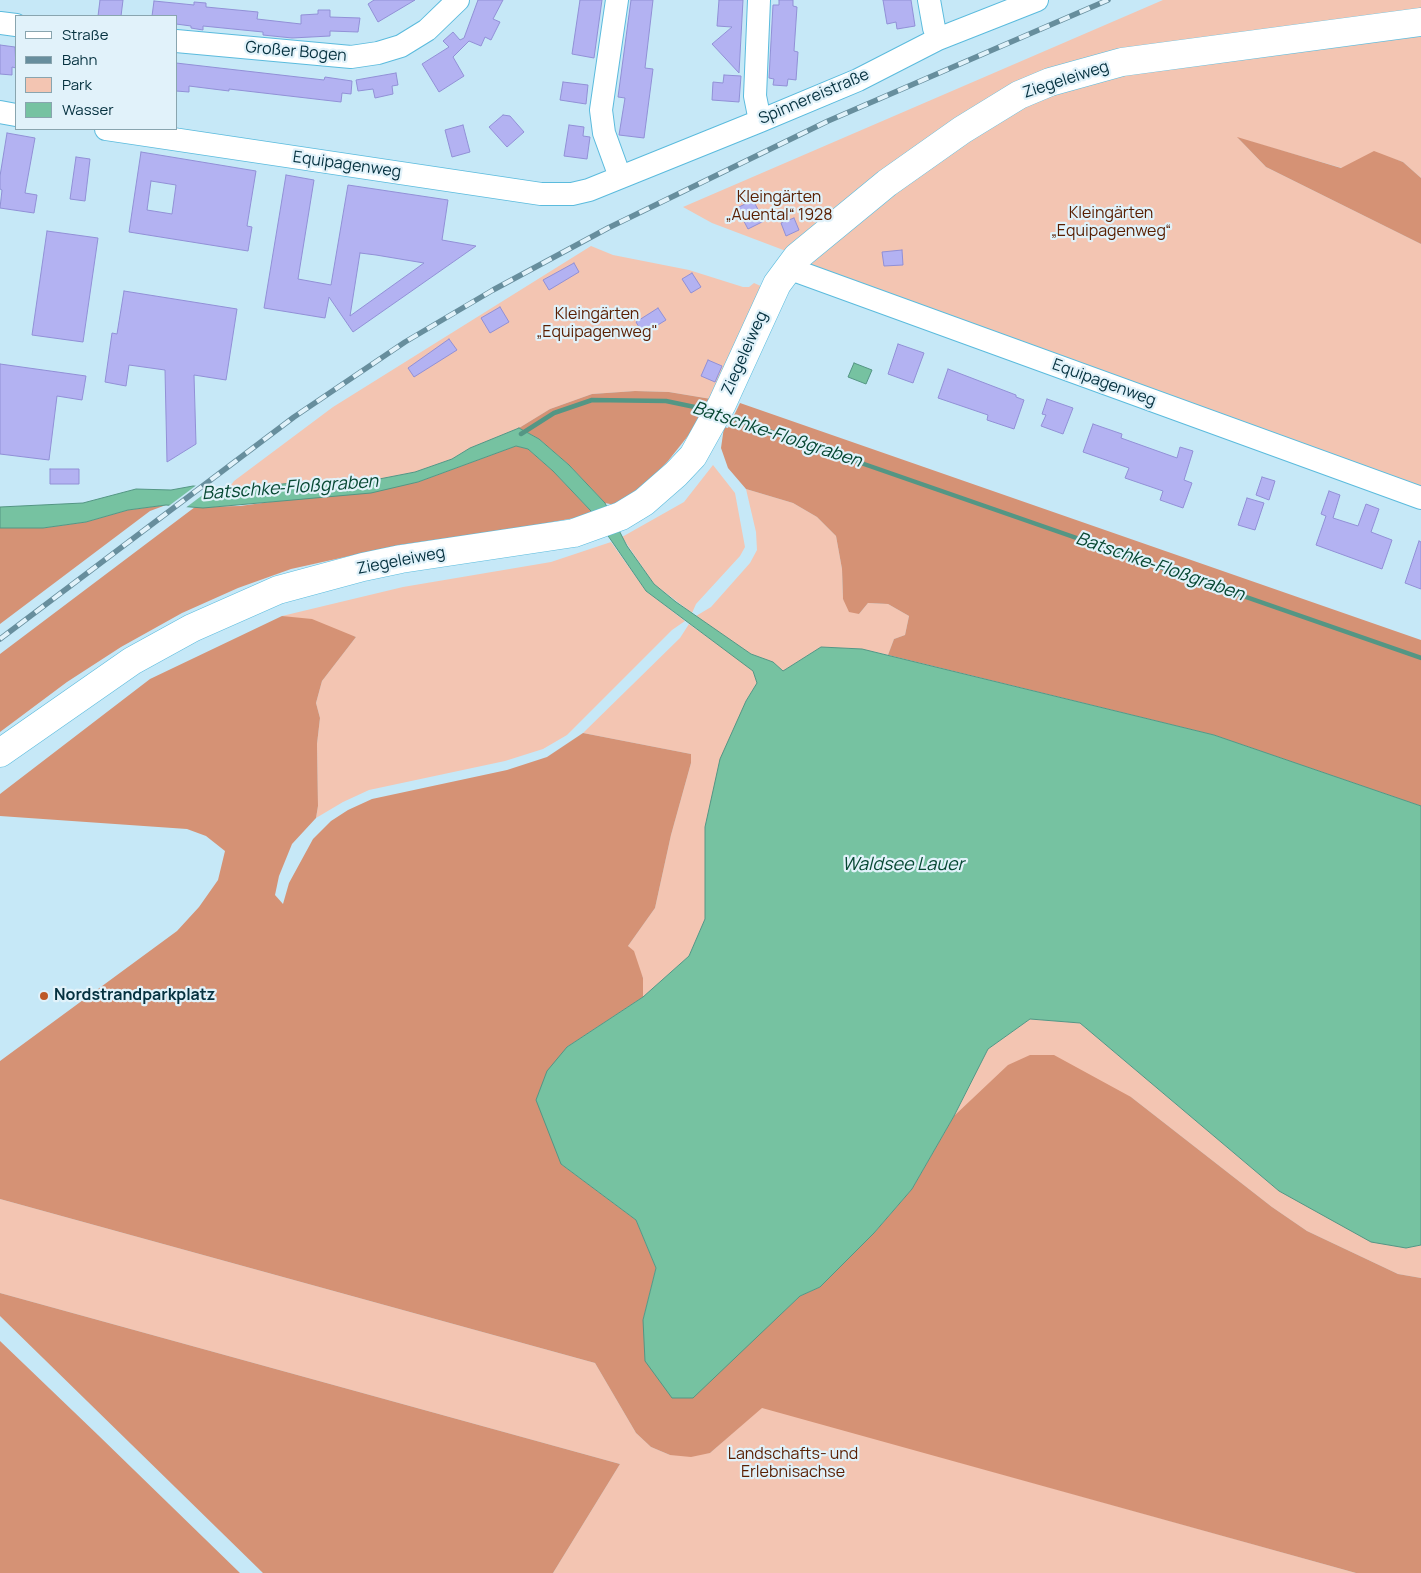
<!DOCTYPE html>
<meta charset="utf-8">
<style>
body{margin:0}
#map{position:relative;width:1421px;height:1573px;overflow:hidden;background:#c6e8f7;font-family:Manrope,sans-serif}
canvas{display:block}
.legend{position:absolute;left:15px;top:15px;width:162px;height:115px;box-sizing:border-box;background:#e1f2fa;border:1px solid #89a5af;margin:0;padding:6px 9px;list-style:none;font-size:15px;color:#05313f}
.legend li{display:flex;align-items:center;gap:10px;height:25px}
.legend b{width:25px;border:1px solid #89a5af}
</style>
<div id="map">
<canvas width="1421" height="1573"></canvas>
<ul class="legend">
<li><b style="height:6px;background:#fff"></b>Straße</li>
<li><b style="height:6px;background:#678e9d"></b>Bahn</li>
<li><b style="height:14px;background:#f3c5b2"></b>Park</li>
<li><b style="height:14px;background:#76c2a1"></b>Wasser</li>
</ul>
</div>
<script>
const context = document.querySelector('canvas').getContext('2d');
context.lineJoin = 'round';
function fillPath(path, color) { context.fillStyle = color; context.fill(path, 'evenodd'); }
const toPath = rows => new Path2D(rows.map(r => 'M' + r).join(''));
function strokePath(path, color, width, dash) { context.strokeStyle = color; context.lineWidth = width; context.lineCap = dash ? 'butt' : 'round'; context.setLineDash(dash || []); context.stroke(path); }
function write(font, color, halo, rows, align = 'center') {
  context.font = font + ' Manrope,sans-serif'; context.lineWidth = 4.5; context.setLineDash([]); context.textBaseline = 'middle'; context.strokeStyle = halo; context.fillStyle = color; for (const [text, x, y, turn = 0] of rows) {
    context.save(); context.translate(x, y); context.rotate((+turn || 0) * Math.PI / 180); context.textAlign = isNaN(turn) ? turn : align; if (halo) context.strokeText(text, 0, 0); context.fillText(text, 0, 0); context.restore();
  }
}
const green = toPath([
 [1163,0,1421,0,1421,14,1107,53,786,251,712,223,683,207],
 [1421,22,1421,178,1403,162,1374,152,1342,168,1238,138,1266,167,1421,244,1421,498,796,271,807,246,1050,82],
 [591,246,613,255,689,270,743,287,749,287,754,283,765,288,711,399,669,392,635,391,592,394,550,409,519,428,470,448,452,459,415,472,369,481,293,483,228,489,234,481,333,407],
 [713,465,735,493,745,547,740,556,696,604,692,613,654,584,622,537,684,502],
 [746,489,793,503,817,517,836,536,842,569,843,599,859,614,868,603,888,604,909,616,905,635,894,639,888,655,862,649,821,647,783,671,773,662,751,654,696,616,711,607,750,563,757,550,756,532],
 [611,542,646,591,685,621,672,630,567,735,543,749,505,761,369,790,343,802,316,818,318,806,317,744,320,718,316,703,322,681,356,637,282,616,403,587,551,562],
 [689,624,744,663,753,671,757,683,746,701,705,827,705,919,689,956,643,997,643,978,628,946,655,908,671,835,691,763,691,754,583,733,680,638],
 [1030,1019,1080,1023,1279,1191,1406,1248,1421,1245,1421,1278,1398,1274,1307,1231,1272,1207,1131,1097,954,1116,988,1049],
 [0,1199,595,1363,636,1433,651,1447,670,1455,710,1453,762,1407,1356,1573,553,1573,620,1464,0,1293]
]);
const forest = toPath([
 [1237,137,1341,168,1374,151,1403,162,1421,178,1421,244,1266,167],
 [635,391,669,392,711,399,703,417,668,461,648,482,615,505,605,503,569,465,539,439,519,428,550,409,592,394],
 [740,403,1421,640,1421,806,1214,735,888,655,894,639,905,635,909,616,888,604,868,603,859,614,849,612,843,599,842,569,836,536,817,517,793,503,746,489,728,468,721,448,724,427,728,428],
 [516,446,528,449,553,471,591,511,591,515,525,527,399,545,291,569,238,588,182,613,121,647,67,682,0,732,0,654,195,507,240,506,418,482],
 [166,505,150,511,0,624,0,528,43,528,86,522,128,510],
 [282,616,312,619,356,637,322,681,316,703,320,718,317,744,318,806,316,818,292,844,279,876,275,895,283,904,289,883,313,839,331,821,348,810,372,799,507,770,547,757,583,733,691,754,691,763,671,835,655,908,628,946,634,951,643,978,643,997,567,1047,561,1164,636,1220,656,1268,643,1320,752,1340,800,1296,820,1287,874,1233,912,1189,954,1116,1008,1065,1030,1055,1054,1055,1131,1097,1272,1207,1307,1231,1398,1274,1421,1278,1421,1573,1356,1573,762,1408,710,1453,691,1457,670,1455,651,1447,636,1433,595,1363,0,1199,0,1061,177,931,199,907,218,880,225,851,206,836,187,829,0,816,0,794,150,679],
 [0,1293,620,1464,553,1573,263,1573,0,1316],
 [0,1341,98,1435,240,1573,0,1573]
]);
const water = toPath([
 [854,363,872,370,866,384,848,377,854,363],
 [519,428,539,439,569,465,605,503,627,546,654,584,676,602,751,654,773,662,783,671,821,647,862,649,1214,735,1421,806,1421,1245,1406,1248,1371,1242,1279,1191,1080,1023,1030,1019,988,1049,954,1116,912,1189,874,1233,820,1287,800,1296,693,1398,672,1398,645,1361,643,1320,656,1268,636,1220,561,1164,536,1100,547,1071,567,1047,643,997,689,956,705,919,705,827,720,759,746,701,757,683,753,671,646,591,591,511,553,471,528,449,516,446,418,482,371,493,203,508,166,505,128,510,86,522,43,528,0,528,0,507,83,503,136,489,171,490,193,486,228,489,293,483,369,481,415,472,452,459,470,448,519,428]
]);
const pier = toPath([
 [198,484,216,485,184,509,166,508]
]);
const stream = toPath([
 [726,416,1421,658],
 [521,434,554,413,592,400,666,401,709,410]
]);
const building = toPath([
 [100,0,123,0,121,16,98,16,100,0],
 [374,0,415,0,378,22,368,4,374,0],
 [478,0,503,0,493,19,500,22,491,40,485,37,481,46,469,41,453,57,464,76,439,92,422,64,449,47,443,41,453,32,460,40,464,38,478,0],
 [580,0,602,0,594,58,572,54,580,0],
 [631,0,653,0,645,68,653,69,644,138,619,135,625,98,618,97,631,0],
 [719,0,743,0,739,73,712,44,732,27,717,26,719,0],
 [779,0,793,0,793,6,797,7,794,51,798,52,796,80,788,79,787,86,773,85,774,79,769,78,773,5,779,5,779,0],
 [883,0,911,0,915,26,897,29,896,22,887,24,883,0],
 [154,1,194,5,194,2,206,3,206,7,258,12,257,19,301,24,301,15,318,14,318,10,330,10,330,17,360,18,358,32,330,31,330,36,292,38,263,35,263,32,203,26,203,30,191,28,191,26,176,24,176,16,152,16,154,1],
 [0,45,15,47,16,68,12,67,12,75,0,74,0,45],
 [176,63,324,80,325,77,352,81,351,94,342,93,341,102,229,89,229,91,189,86,189,92,176,91,176,63],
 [396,73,398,85,392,86,393,94,375,98,373,89,358,91,356,80,396,73],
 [724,75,741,76,739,102,712,100,713,82,723,83,724,75],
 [563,82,588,85,586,104,560,100,563,82],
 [503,115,510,116,524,132,507,147,489,127,503,115],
 [463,125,470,152,452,157,445,130,463,125],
 [569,125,584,127,583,136,590,137,587,159,564,156,569,125],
 [7,133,35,138,25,193,37,195,34,213,0,208,2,190,0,189,0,176,7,133],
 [141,152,256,171,247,226,252,227,248,251,129,232,141,152],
 [151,181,176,185,172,214,147,210,151,181],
 [76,157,90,159,85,201,70,199,76,157],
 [286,175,314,180,298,279,331,285,348,185,448,200,442,240,476,246,353,332,329,297,325,318,264,308,286,175],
 [360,253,376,255,424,263,350,316,360,253],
 [753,200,764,221,748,229,737,208,753,200],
 [794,218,799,230,786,236,781,223,794,218],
 [47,231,98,238,83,342,32,335,47,231],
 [902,250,903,265,884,266,882,252,902,250],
 [574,263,579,272,549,290,543,280,574,263],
 [692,273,701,287,691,293,682,279,692,273],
 [124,291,237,309,226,380,194,375,196,444,167,462,165,370,129,365,126,386,105,382,112,333,117,334,124,291],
 [500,307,509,322,490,333,481,318,500,307],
 [658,308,666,320,643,334,636,322,658,308],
 [449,339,457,350,414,377,408,368,449,339],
 [898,344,924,353,913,383,888,374,898,344],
 [708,360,722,366,715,382,701,376,708,360],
 [0,364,86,376,82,400,57,396,49,460,0,454,0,364],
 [948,369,1016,395,1016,397,1024,400,1014,429,987,420,988,415,938,398,948,369],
 [1047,399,1073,408,1063,434,1041,426,1046,415,1042,414,1047,399],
 [1093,424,1122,434,1121,438,1177,458,1180,447,1193,451,1184,480,1192,483,1183,508,1160,500,1163,491,1125,478,1129,468,1083,452,1093,424],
 [50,469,79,469,79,484,50,484,50,469],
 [1262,477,1275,481,1269,500,1256,495,1262,477],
 [1329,491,1340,495,1333,518,1358,526,1366,504,1379,509,1371,532,1392,540,1382,569,1316,545,1326,516,1321,514,1329,491],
 [1247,498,1264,503,1255,530,1238,525,1247,498],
 [1419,541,1421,542,1421,589,1405,583,1419,541]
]);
const minor = toPath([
 [617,0,601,110,604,133,620,177],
 [759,0,755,96,760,121],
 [929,0,934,28,938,39],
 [0,23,16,25],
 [176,41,351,57,378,53,401,46,427,30,458,0],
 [0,112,16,115],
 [106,129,541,194,572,194,589,190,760,121,858,80,938,39,1037,0],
 [790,264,796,271,1421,498]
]);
const major = toPath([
 [0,753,132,661,192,628,278,590,363,567,401,559,574,533,621,516,644,502,676,474,693,456,722,404,777,284,797,257,887,183,962,130,1019,95,1050,82,1122,62,1421,22]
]);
const rail = toPath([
 [0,639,294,417,405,342,493,290,608,228,828,121,1108,0]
]);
const markers = [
 [44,996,5,"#be5927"]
];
const streetNames = [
 ["Großer Bogen",296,52,5],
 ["Ziegeleiweg",1066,80,-18],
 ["Spinnereistraße",814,97,-23],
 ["Equipagenweg",347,165,8],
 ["Ziegeleiweg",745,353,-66],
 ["Equipagenweg",1104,383,20],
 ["Ziegeleiweg",401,561,-11]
];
const parkNames = [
 ["Kleingärten",779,198],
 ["„Auental“ 1928",779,216],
 ["Kleingärten",1111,214],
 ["„Equipagenweg“",1111,232],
 ["Kleingärten",597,315],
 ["„Equipagenweg\"",597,333],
 ["Landschafts- und",793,1455],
 ["Erlebnisachse",793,1473]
];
const poiNames = [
 ["Nordstrandparkplatz",54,996]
];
const waterNames = [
 ["Batschke‐Floßgraben",777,435,18],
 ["Batschke‐Floßgraben",290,488,-4],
 ["Batschke‐Floßgraben",1160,567,19],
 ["Waldsee Lauer",903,865]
];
fillPath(green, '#f3c5b2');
fillPath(forest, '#d59275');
fillPath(water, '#76c2a1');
strokePath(water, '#549684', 1);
fillPath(pier, '#c6e8f7');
strokePath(stream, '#549684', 4.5);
fillPath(building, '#b3b2f2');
strokePath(building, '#9190d6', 1);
strokePath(minor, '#5bbbdd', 24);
strokePath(major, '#5bbbdd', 29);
strokePath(minor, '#fff', 22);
strokePath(major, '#fff', 28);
strokePath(rail, '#678e9d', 5.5);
strokePath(rail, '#e1f2fa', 4, [11]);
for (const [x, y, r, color] of markers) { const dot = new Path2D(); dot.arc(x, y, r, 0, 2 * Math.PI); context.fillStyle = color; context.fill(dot); strokePath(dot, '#e1f2fa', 2); }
write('16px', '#05313f', '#e1f2fa', streetNames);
write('16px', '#591e00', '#e1f2fa', parkNames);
write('bold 16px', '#05313f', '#e1f2fa', poiNames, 'left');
write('italic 18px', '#074833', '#e1f2fa', waterNames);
</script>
